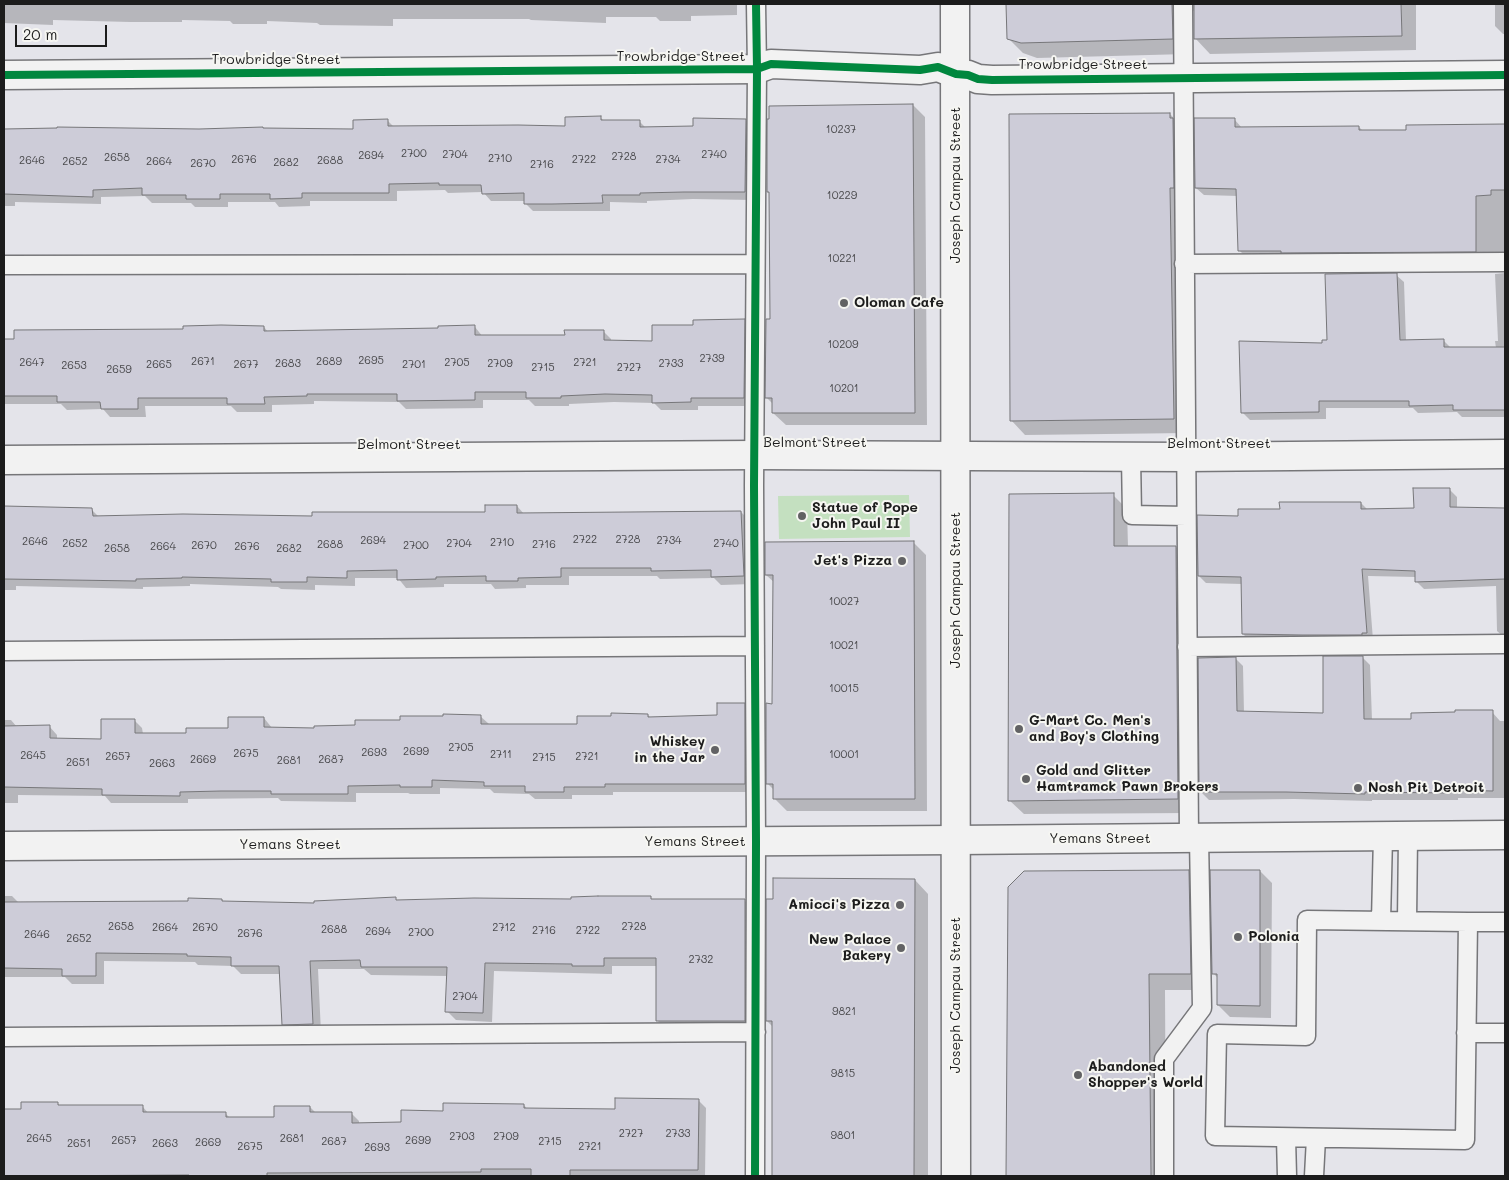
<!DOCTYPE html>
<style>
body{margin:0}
#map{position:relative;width:1509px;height:1180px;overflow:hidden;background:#e4e4ea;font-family:Mali,sans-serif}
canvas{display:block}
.frame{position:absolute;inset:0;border:5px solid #1c1c1c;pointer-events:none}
.scale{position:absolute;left:15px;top:25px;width:92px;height:22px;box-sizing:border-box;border:2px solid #1c1c1c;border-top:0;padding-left:6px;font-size:15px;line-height:18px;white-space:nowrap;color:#1c1c1c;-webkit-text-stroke:4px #f6f6f2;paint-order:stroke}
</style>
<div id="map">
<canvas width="1509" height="1180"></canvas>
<div class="frame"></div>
<div class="scale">20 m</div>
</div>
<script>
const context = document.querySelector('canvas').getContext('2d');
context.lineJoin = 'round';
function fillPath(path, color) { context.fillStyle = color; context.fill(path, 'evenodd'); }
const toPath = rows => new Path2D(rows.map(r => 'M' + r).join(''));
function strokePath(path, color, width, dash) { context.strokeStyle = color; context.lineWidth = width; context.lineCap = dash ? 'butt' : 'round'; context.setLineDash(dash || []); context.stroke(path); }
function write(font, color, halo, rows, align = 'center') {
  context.font = font + ' Mali,sans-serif'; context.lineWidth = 4; context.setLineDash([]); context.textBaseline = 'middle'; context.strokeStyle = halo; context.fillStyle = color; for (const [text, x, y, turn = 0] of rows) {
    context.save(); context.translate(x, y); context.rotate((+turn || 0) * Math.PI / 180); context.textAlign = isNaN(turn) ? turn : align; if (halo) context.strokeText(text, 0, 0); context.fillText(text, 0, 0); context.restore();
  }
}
const green = toPath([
 [909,495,910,537,779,539,778,496]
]);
const shadow = toPath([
 [4,4,737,4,737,15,691,16,691,21,660,21,656,17,606,17,606,23,531,20,529,19,393,19,393,26,320,25,317,23,267,21,267,24,233,24,230,21,182,20,182,22,130,22,53,20,53,25,4,23],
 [1007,4,1416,4,1416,50,1210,54,1195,38,1195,10,1189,13,1187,54,1037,58,1023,53,1008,38],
 [1495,4,1505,4,1505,34,1503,34,1495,26],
 [913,105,925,117,927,425,786,425,773,413,773,404,766,397,771,320,771,195,768,192],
 [1170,114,1184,129,1188,433,1025,435,1011,420],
 [600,117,604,121,639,121,646,128,695,127,745,120,754,128,753,200,693,199,647,201,647,203,610,202,610,211,533,211,525,203,525,201,491,201,483,192,448,193,445,190,397,191,397,201,310,201,310,206,279,207,275,202,228,202,228,207,195,207,191,203,152,203,145,196,101,197,101,204,15,202,15,206,4,206,4,130,354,130,388,121,394,127,566,128],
 [1234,119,1242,128,1359,127,1363,131,1408,131,1408,126,1505,125,1505,259,1247,258,1240,251,1238,196,1204,195,1196,188],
 [1505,273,1505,417,1462,417,1457,412,1418,413,1413,408,1326,408,1326,419,1250,420,1242,412,1328,341,1396,275,1404,282,1406,341,1443,340,1451,348,1496,348,1495,341,1498,341,1495,274],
 [744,320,752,329,752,406,698,406,698,410,661,410,654,403,614,402,569,404,569,406,535,406,529,400,483,400,483,408,406,409,399,402,314,401,314,404,272,405,272,412,237,412,231,406,145,406,146,417,110,417,103,409,67,410,61,404,4,404,4,340,264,327,268,332,440,329,475,327,483,337,566,336,603,331,611,339,611,341,653,343,694,326],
 [1450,490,1457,497,1457,509,1505,509,1505,638,1497,631,1496,586,1424,589,1416,581,1416,577,1368,576,1373,640,1250,641,1243,634,1242,584,1206,583,1199,576,1239,517,1281,510,1361,503,1368,510,1415,509],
 [1113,495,1127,509,1128,547,1176,547,1190,561,1191,813,1024,814,1009,800],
 [517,506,524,514,741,512,749,520,752,584,721,585,714,578,660,579,657,576,569,576,569,585,526,585,526,588,495,589,491,584,444,584,444,587,406,588,398,578,355,578,355,586,315,585,315,590,281,589,278,587,190,584,190,586,143,587,143,589,16,586,16,590,4,590,4,507,92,510,99,517,313,518,486,513],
 [913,542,926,555,927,811,787,811,775,799,775,791,768,784,773,705,775,583,766,575],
 [1362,657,1370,665,1372,720,1412,720,1492,712,1500,721,1505,721,1505,798,1458,798,1458,800,1372,800,1372,801,1294,799,1209,800,1201,792,1235,658,1243,666,1244,713,1325,715],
 [744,705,752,713,753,792,613,792,613,795,572,795,572,799,535,799,529,794,494,793,490,789,440,788,440,794,410,794,408,793,356,793,356,802,281,801,278,798,188,799,188,803,111,803,105,796,18,795,18,803,4,803,4,720,11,720,17,727,49,726,57,735,57,739,103,740,134,720,142,728,143,734,187,735,229,730,264,718,272,728,315,729,480,716,489,724,578,725,648,715,651,718,718,717],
 [1188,871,1205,887,1206,990,1165,990,1166,1176,1008,1176,1009,887],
 [1260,871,1272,883,1271,1018,1230,1017,1218,1005,1218,978,1213,973],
 [915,880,928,894,928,1176,774,1176,773,1027,767,1021],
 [4,896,12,896,19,903,189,903,222,900,224,902,315,904,395,899,398,901,573,900,650,898,653,900,745,901,754,910,753,1030,666,1029,657,1020,657,966,612,966,612,974,494,971,492,1022,456,1020,447,1011,448,976,371,975,364,969,318,969,321,1033,292,1033,283,1024,281,974,241,974,233,966,198,965,195,962,104,961,104,984,72,984,65,977,4,977],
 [698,1100,706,1108,705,1176,4,1176,4,1111,22,1111,58,1104,60,1106,142,1106,149,1114,226,1114,230,1118,275,1119,310,1107,316,1113,351,1113,359,1121,359,1124,402,1123,444,1112,524,1105,528,1110,616,1110]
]);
const building = toPath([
 [1006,4,1172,4,1173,39,1021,43,1007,39,1006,4],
 [1194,4,1401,4,1402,36,1194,39,1194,4],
 [913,104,915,413,772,413,772,398,765,398,766,319,770,319,769,192,767,192,767,119,769,119,769,106,913,104],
 [1170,113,1170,118,1173,118,1174,188,1170,188,1174,419,1010,421,1009,114,1170,113],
 [601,116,601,120,640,120,640,127,693,126,693,118,746,119,745,192,684,192,640,193,640,195,602,195,603,203,552,204,524,204,524,193,482,194,481,185,439,185,439,183,389,184,389,193,302,193,302,198,270,199,270,194,220,194,220,199,186,199,186,195,142,195,142,188,93,190,93,197,4,194,4,129,57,128,57,127,199,129,263,127,263,128,353,129,353,120,388,119,388,126,518,125,565,126,565,117,601,116],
 [1194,118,1235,118,1235,127,1359,126,1359,130,1406,130,1406,125,1505,124,1505,190,1491,190,1491,195,1476,196,1476,252,1281,253,1281,251,1238,251,1236,189,1195,188,1194,118],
 [1397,273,1400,340,1444,339,1444,347,1505,347,1505,410,1453,410,1453,405,1409,406,1409,401,1319,401,1319,412,1241,413,1239,341,1322,343,1322,340,1327,340,1325,274,1397,273],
 [745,319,744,398,691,398,691,402,652,403,652,395,605,394,561,396,561,398,526,398,526,392,475,392,475,400,397,401,397,394,307,394,307,396,264,397,265,404,227,404,227,398,138,398,138,409,101,409,100,402,57,402,57,396,4,396,4,339,14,339,14,330,183,329,183,326,221,325,264,326,264,331,438,328,438,326,475,325,475,335,565,335,564,330,604,330,604,340,652,341,652,325,693,325,693,320,745,319],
 [1413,488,1450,488,1450,507,1505,508,1505,579,1415,582,1415,571,1362,569,1367,633,1362,633,1362,635,1302,635,1242,634,1241,577,1198,576,1197,515,1238,516,1238,509,1280,509,1279,502,1361,502,1361,509,1414,508,1413,488],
 [1114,493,1114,546,1176,546,1178,799,1008,801,1009,494,1114,493],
 [485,505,517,505,517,513,741,511,744,576,711,577,711,570,651,571,651,568,561,568,561,577,518,578,518,581,486,581,486,576,436,577,436,579,397,580,397,570,347,571,347,578,307,577,307,582,271,582,271,579,182,577,182,578,136,579,136,581,4,579,4,506,92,508,93,516,183,514,312,516,312,512,485,512,485,505],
 [914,541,915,799,773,799,773,784,766,784,766,703,772,704,773,575,765,575,765,542,914,541],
 [1323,656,1363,656,1364,719,1411,719,1411,713,1455,712,1455,710,1493,710,1493,791,1451,790,1451,793,1365,792,1365,794,1286,792,1199,792,1198,658,1236,657,1237,711,1323,713,1323,656],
 [717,703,745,703,745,784,605,784,605,787,564,787,564,792,525,792,525,786,484,786,484,782,432,780,432,787,400,787,400,785,348,786,348,794,271,794,271,791,221,791,180,792,180,796,102,795,102,789,4,787,4,726,50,725,50,738,101,739,101,719,135,719,135,733,186,733,186,728,228,728,228,717,264,717,264,727,314,728,314,726,355,725,355,720,400,720,400,716,443,716,443,714,481,715,481,724,577,724,577,716,611,716,611,713,648,714,648,717,717,715,717,703],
 [1189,870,1191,974,1149,974,1151,1176,1006,1176,1008,887,1024,871,1189,870],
 [1210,870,1260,870,1260,1006,1217,1005,1217,974,1212,974,1210,870],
 [773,878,915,879,914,1176,772,1176,772,1021,766,1021,766,899,773,899,773,878],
 [598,896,651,896,651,899,745,899,745,1021,656,1021,656,958,604,958,604,966,572,966,572,964,485,963,483,1013,445,1012,447,967,361,967,360,960,310,961,313,1024,282,1025,279,966,231,966,231,957,187,956,187,954,96,953,96,976,62,976,62,969,4,968,4,902,188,901,188,898,222,899,222,901,314,903,314,901,396,897,396,900,474,898,571,899,571,897,598,896],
 [615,1098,699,1099,698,1170,570,1170,570,1176,531,1176,531,1169,481,1169,481,1172,267,1173,267,1176,189,1176,189,1175,4,1176,4,1109,21,1109,21,1102,58,1102,58,1105,143,1105,143,1112,226,1112,226,1117,274,1117,274,1106,310,1106,310,1112,352,1112,352,1123,401,1122,401,1110,443,1111,443,1103,524,1104,524,1108,615,1109,615,1098]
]);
const service = toPath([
 [1183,4,1189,838],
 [1184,264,1505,262],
 [4,265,755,264],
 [1131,457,1132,515,1186,516],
 [1187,647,1505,644],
 [4,651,755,646],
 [1307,920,1468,922,1465,1140,1215,1136,1217,1034,1306,1036,1307,920],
 [1381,921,1383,836],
 [1407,921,1408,836],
 [1468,922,1505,922],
 [1466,1033,1505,1033],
 [4,1037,756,1032],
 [1286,1138,1287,1176],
 [755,1176,756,842,754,485,757,69,756,4],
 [1164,1176,1164,1059,1202,1008,1199,838],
 [1314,1176,1316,1138]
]);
const minor = toPath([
 [4,75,757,69,771,64,920,70,938,67,956,74,968,75,978,79,992,80,1505,75],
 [4,460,754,455,1185,457,1505,454],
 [4,846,956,840,1505,835]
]);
const tertiary = toPath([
 [955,4,956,1176]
]);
const cycleway = toPath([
 [4,75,757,69,771,64,920,70,938,67,956,74,968,75,978,79,992,80,1505,75],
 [755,1176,756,842,754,485,757,69,756,4]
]);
const markers = [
 [844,303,5,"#626264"],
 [802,516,5,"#626264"],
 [902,561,5,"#626264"],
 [1019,729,5,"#626264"],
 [715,750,5,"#626264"],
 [1026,779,5,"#626264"],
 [1358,788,5,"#626264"],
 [900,905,5,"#626264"],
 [1238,937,5,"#626264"],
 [901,948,5,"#626264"],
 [1078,1075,5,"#626264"]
];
const numberNames = [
 ["10237",841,130],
 ["2700",414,154],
 ["2704",455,155],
 ["2740",714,155],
 ["2694",371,156],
 ["2728",624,157],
 ["2658",117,158],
 ["2710",500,159],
 ["2676",244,160],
 ["2722",584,160],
 ["2734",668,160],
 ["2646",32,161],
 ["2688",330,161],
 ["2652",75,162],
 ["2664",159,162],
 ["2682",286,163],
 ["2670",203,164],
 ["2716",542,165],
 ["10229",842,196],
 ["10221",842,259],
 ["10209",843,345],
 ["2739",712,359],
 ["2695",371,361],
 ["2671",203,362],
 ["2689",329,362],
 ["2647",32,363],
 ["2705",457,363],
 ["2721",585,363],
 ["2683",288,364],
 ["2709",500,364],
 ["2733",671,364],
 ["2665",159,365],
 ["2677",246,365],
 ["2701",414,365],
 ["2653",74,366],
 ["2715",543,368],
 ["2727",629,368],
 ["2659",119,370],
 ["10201",844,389],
 ["2722",585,540],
 ["2728",628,540],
 ["2694",373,541],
 ["2734",669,541],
 ["2646",35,542],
 ["2710",502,543],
 ["2652",75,544],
 ["2704",459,544],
 ["2740",726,544],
 ["2688",330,545],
 ["2716",544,545],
 ["2670",204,546],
 ["2700",416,546],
 ["2664",163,547],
 ["2676",247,547],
 ["2658",117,549],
 ["2682",289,549],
 ["10027",844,602],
 ["10021",844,646],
 ["10015",844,689],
 ["2705",461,748],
 ["2699",416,752],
 ["2693",374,753],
 ["2675",246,754],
 ["2711",501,755],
 ["10001",844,755],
 ["2645",33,756],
 ["2657",118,757],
 ["2721",587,757],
 ["2715",544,758],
 ["2669",203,760],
 ["2687",331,760],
 ["2681",289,761],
 ["2651",78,763],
 ["2663",162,764],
 ["2658",121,927],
 ["2728",634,927],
 ["2664",165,928],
 ["2670",205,928],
 ["2712",504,928],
 ["2688",334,930],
 ["2716",544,931],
 ["2722",588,931],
 ["2694",378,932],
 ["2700",421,933],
 ["2676",250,934],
 ["2646",37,935],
 ["2652",79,939],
 ["2732",701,960],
 ["2704",465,997],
 ["9821",844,1012],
 ["9815",843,1074],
 ["2727",631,1134],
 ["2733",678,1134],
 ["9801",843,1136],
 ["2703",462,1137],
 ["2709",506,1137],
 ["2645",39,1139],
 ["2681",292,1139],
 ["2657",124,1141],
 ["2699",418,1141],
 ["2687",334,1142],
 ["2715",550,1142],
 ["2669",208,1143],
 ["2651",79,1144],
 ["2663",165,1144],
 ["2675",250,1147],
 ["2721",590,1147],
 ["2693",377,1148]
];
const streetNames = [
 ["Trowbridge Street",681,57],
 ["Trowbridge Street",276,60],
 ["Trowbridge Street",1083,65],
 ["Joseph Campau Street",956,185,-90],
 ["Belmont Street",815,443],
 ["Belmont Street",1219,444],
 ["Belmont Street",409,445],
 ["Joseph Campau Street",956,590,-90],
 ["Yemans Street",1100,839],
 ["Yemans Street",695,842],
 ["Yemans Street",290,845],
 ["Joseph Campau Street",956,995,-90]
];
const poiNames = [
 ["Oloman Cafe",854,303],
 ["Statue of Pope",812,508],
 ["John Paul II",812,524],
 ["Jet's Pizza",892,561,"right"],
 ["G-Mart Co. Men's",1029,721],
 ["and Boy's Clothing",1029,737],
 ["Whiskey",705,742,"right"],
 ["in the Jar",705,758,"right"],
 ["Gold and Glitter",1036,771],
 ["Hamtramck Pawn Brokers",1036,787],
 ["Nosh Pit Detroit",1368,788],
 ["Amicci's Pizza",890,905,"right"],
 ["Polonia",1248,937],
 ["New Palace",891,940,"right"],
 ["Bakery",891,956,"right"],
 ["Abandoned",1088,1067],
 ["Shopper's World",1088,1083]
];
fillPath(green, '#c4e0c0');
fillPath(shadow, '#0003');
fillPath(building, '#cdccd8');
strokePath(building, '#767679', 1);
strokePath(service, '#767679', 21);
strokePath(minor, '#767679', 31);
strokePath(tertiary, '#767679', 31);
strokePath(service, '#f2f2f2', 18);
strokePath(minor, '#f2f2f2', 28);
strokePath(tertiary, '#f2f2f2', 28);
strokePath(cycleway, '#00873e', 8);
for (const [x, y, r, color] of markers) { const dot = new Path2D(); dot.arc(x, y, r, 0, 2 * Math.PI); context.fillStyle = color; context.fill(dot); strokePath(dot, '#f6f6f2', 2); }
write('11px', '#49494c', null, numberNames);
write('14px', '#1c1c1c', '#f6f6f2', streetNames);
write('bold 14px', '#1c1c1c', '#f6f6f2', poiNames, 'left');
</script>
